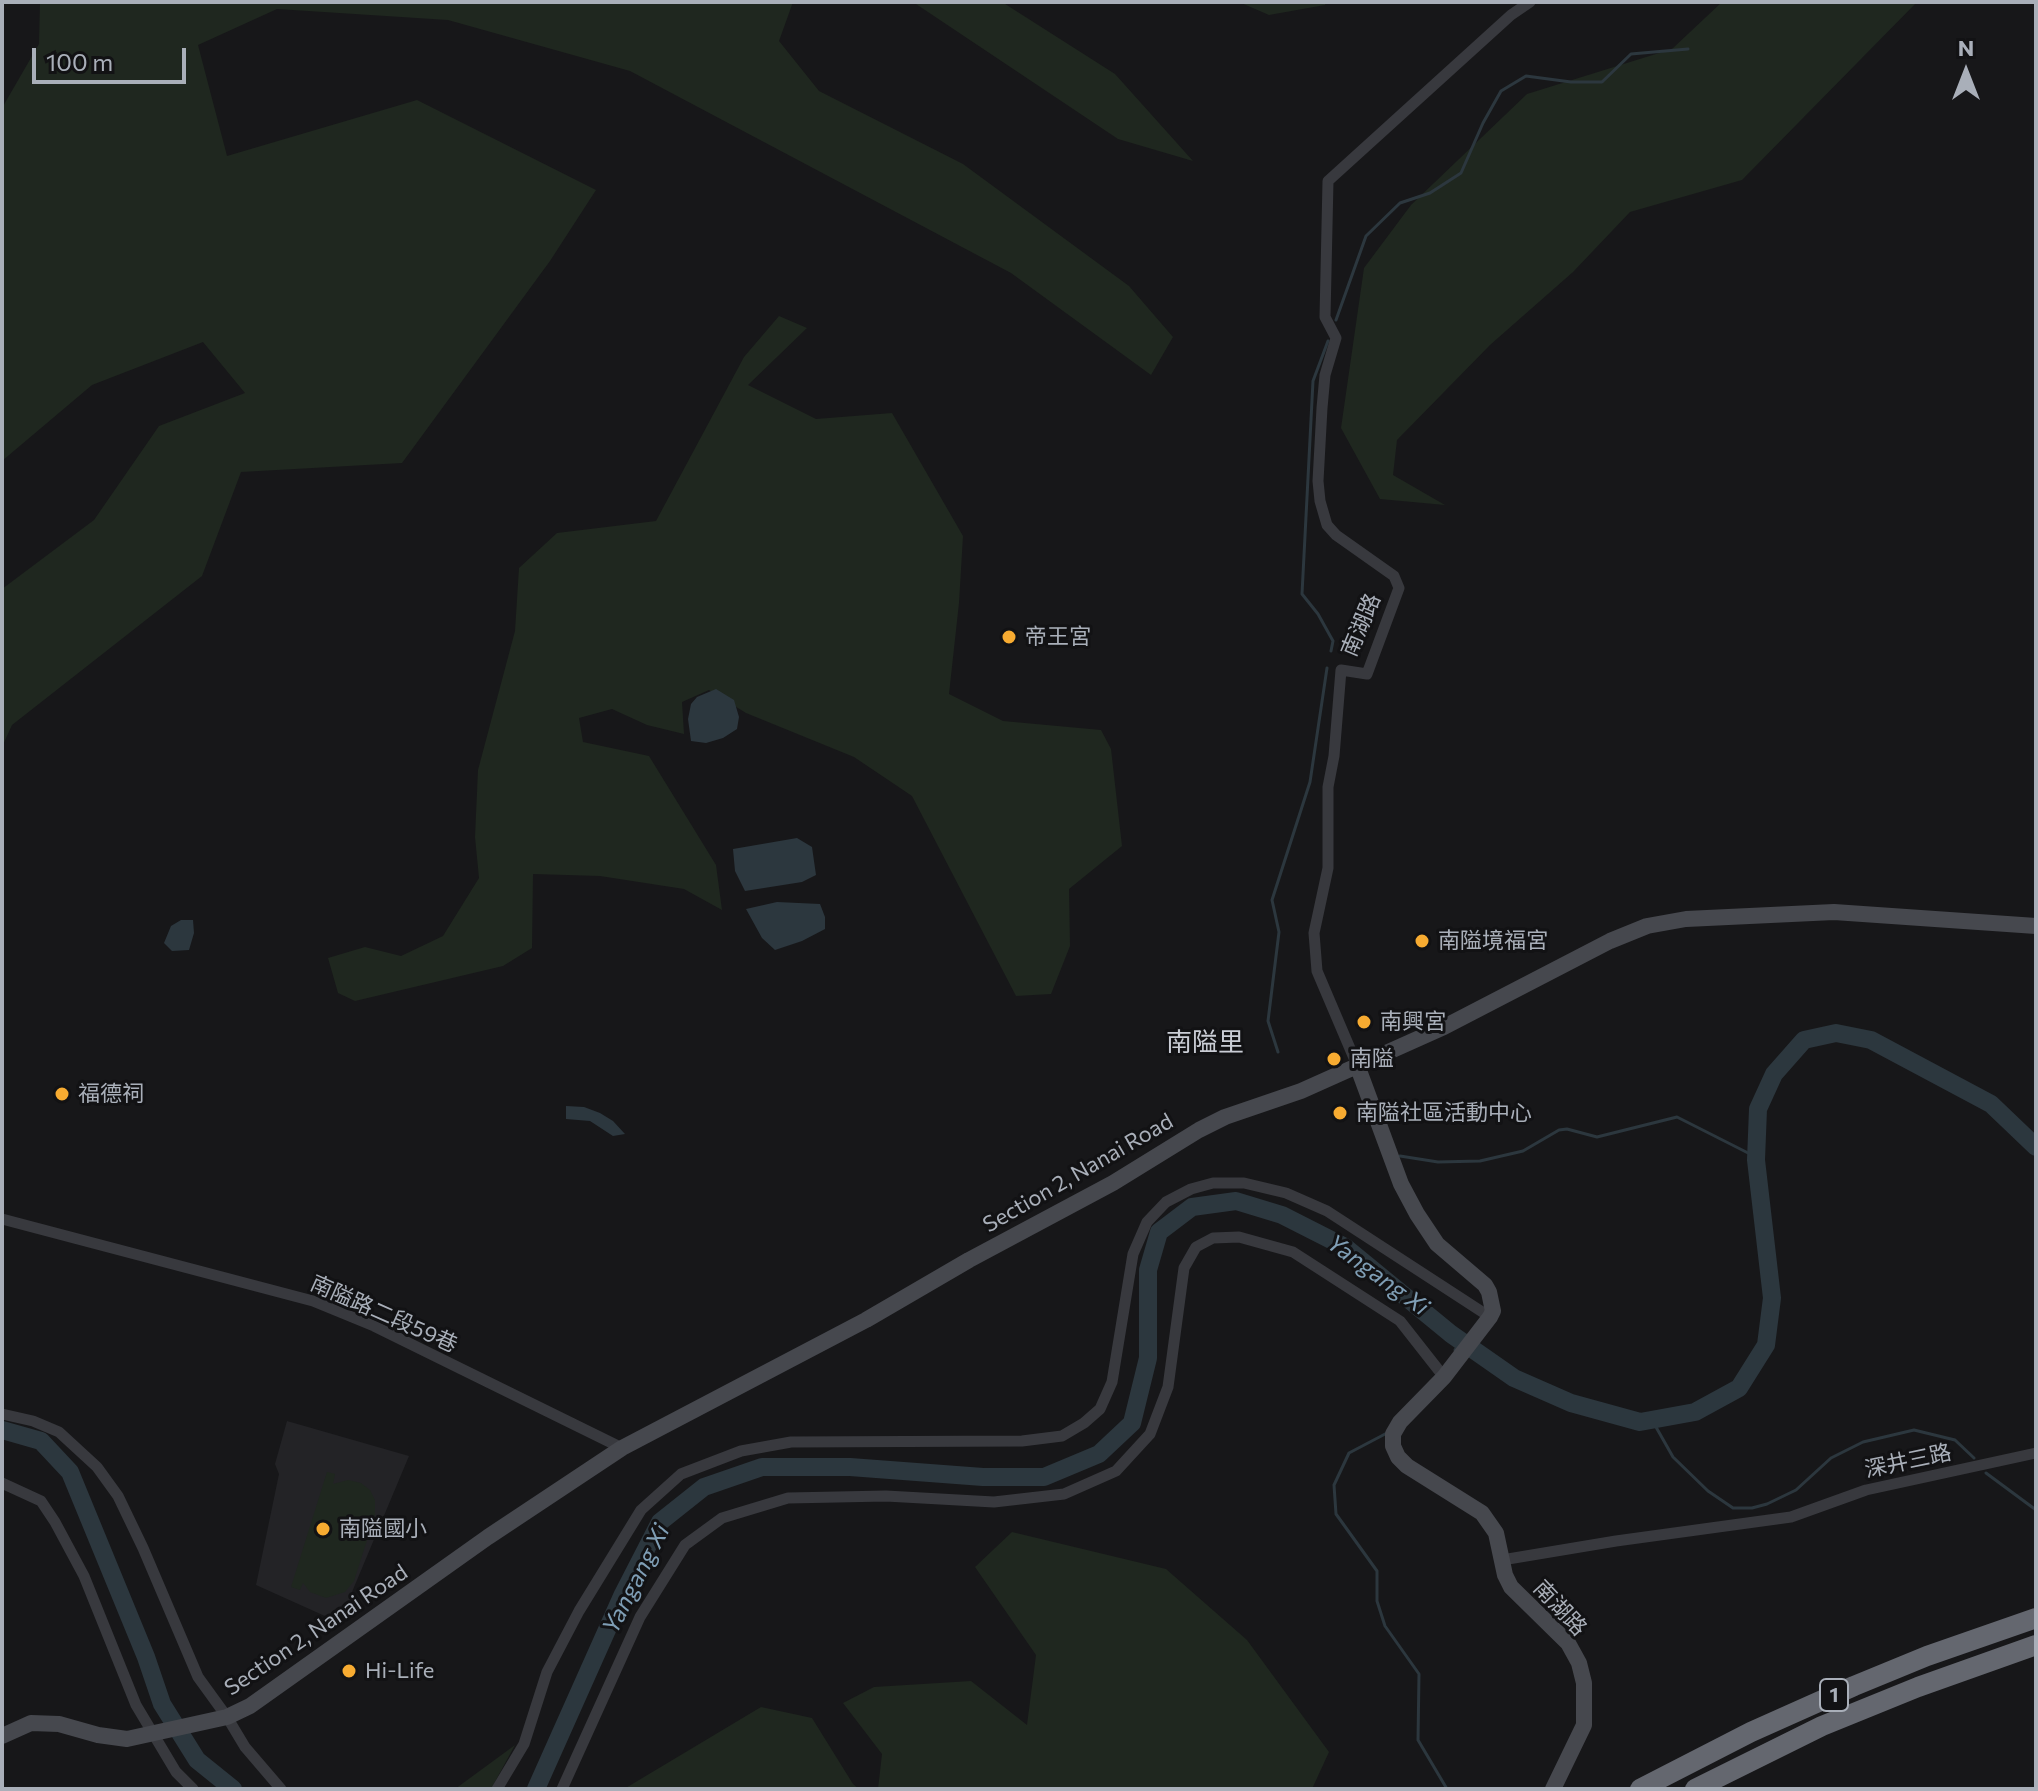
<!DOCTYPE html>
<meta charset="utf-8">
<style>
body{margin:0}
#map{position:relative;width:2038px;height:1791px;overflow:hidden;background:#171719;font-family:Commissioner,sans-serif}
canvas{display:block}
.frame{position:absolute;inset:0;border:4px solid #a9afb9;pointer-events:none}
.north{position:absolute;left:1926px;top:32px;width:80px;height:80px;-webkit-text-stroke:6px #121214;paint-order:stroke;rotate:0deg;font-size:22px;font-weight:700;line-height:32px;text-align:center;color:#a9afb9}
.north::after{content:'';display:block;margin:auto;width:28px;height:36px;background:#a9afb9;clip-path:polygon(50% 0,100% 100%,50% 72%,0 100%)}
.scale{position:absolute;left:32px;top:48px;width:154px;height:36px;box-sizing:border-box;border:4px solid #a9afb9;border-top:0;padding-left:10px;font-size:24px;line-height:28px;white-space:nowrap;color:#a9afb9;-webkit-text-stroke:6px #121214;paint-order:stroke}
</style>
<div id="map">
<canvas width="2038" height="1791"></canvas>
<div class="frame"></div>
<div class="north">N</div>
<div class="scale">100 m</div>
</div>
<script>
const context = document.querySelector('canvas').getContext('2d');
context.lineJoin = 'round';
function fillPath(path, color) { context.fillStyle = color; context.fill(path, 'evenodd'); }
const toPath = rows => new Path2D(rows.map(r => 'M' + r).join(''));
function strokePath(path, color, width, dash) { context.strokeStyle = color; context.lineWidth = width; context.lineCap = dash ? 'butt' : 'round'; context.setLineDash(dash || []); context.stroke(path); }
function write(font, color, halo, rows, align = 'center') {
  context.font = font + ' Commissioner,"Noto Sans TC",sans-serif'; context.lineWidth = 6; context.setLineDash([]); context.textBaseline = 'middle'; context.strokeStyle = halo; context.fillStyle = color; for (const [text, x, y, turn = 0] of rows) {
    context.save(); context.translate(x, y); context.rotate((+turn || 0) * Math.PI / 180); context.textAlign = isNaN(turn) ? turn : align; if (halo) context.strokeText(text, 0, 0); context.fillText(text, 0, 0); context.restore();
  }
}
const built = toPath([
 [287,1421,409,1456,352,1592,357,1607,336,1621,256,1585,279,1474,275,1464]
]);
const green = toPath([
 [40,2,793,2,779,41,819,91,963,164,1129,286,1173,337,1151,375,1011,273,630,71,448,20,277,9,198,45,227,156,417,100,596,190,550,261,402,463,241,472,202,576,12,725,2,747,2,589,94,520,159,426,245,393,203,342,92,385,2,461,2,108,39,44],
 [913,2,1002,2,1115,74,1193,161,1118,139],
 [1239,2,1326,2,1325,5,1269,15],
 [1722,2,1917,2,1742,180,1630,212,1573,272,1490,345,1397,440,1393,475,1445,505,1380,499,1341,428,1364,268,1411,205,1527,94,1672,49],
 [779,316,807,328,748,385,816,419,892,413,963,536,959,603,949,694,1003,721,1101,730,1111,749,1122,846,1069,889,1070,946,1051,994,1016,996,912,796,854,757,746,713,709,690,682,702,684,734,647,725,612,709,579,718,583,742,649,756,716,865,722,910,684,889,600,876,533,874,532,948,503,966,355,1001,338,993,328,958,365,947,401,956,443,936,479,878,475,837,478,770,515,631,519,568,557,533,656,521,744,357],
 [327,1472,335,1474,333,1484,348,1480,361,1483,370,1490,375,1500,375,1515,354,1581,345,1592,326,1598,310,1592,303,1583,300,1590,291,1587],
 [1012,1532,1166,1569,1247,1640,1329,1752,1312,1789,878,1789,882,1754,843,1703,874,1687,971,1681,1027,1725,1036,1655,975,1567],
 [761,1707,812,1718,853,1784,859,1789,624,1789],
 [515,1745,491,1789,455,1789]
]);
const water = toPath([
 [716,689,734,700,739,717,737,729,723,738,706,743,691,741,688,719,691,704,697,697],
 [797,838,812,847,816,875,802,882,745,891,735,871,733,849],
 [777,902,820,904,825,917,825,929,802,941,775,950,762,938,746,909],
 [181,920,193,920,194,933,189,950,172,951,164,943,171,926],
 [566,1106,584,1107,600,1113,613,1121,625,1134,613,1136,590,1121,566,1119]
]);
const stream = toPath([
 [1336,320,1366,236,1400,203,1430,193,1461,173,1483,123,1501,91,1526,76,1571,82,1602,82,1631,54,1688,49],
 [1328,341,1313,381,1302,594,1318,614,1333,641,1331,651],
 [1278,1052,1268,1021,1279,932,1272,900,1310,782,1327,668],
 [1400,1156,1438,1162,1480,1161,1523,1151,1559,1130,1567,1129,1597,1137,1677,1117,1756,1157],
 [1455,1350,1461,1341],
 [1652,1420,1673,1457,1708,1491,1733,1508,1752,1508,1767,1504,1796,1490,1831,1458,1863,1442,1914,1430,1955,1440,1974,1458],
 [1387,1433,1349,1453,1334,1485,1336,1514,1377,1571,1377,1601,1385,1626,1419,1674,1418,1740,1447,1789],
 [1986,1473,2036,1510]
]);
const river = toPath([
 [2,1430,41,1441,70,1472,146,1657,162,1704,197,1760,233,1789],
 [536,1789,623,1594,660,1522,704,1487,762,1467,850,1467,983,1477,1044,1477,1099,1454,1132,1423,1148,1358,1148,1270,1159,1232,1192,1207,1236,1201,1282,1215,1345,1247,1451,1334,1514,1378,1571,1403,1640,1422,1695,1412,1739,1388,1766,1345,1772,1298,1756,1160,1758,1109,1774,1074,1804,1040,1836,1033,1871,1040,1991,1104,2036,1147]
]);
const street = toPath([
 [1357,1065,1317,971,1314,933,1328,868,1328,787,1334,756,1341,670,1367,674,1399,588,1394,576,1336,535,1327,525,1320,501,1318,481,1322,408,1325,375,1336,338,1325,317,1328,181,1511,15,1530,2],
 [2,1219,313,1301,374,1326,622,1448],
 [2,1414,33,1421,59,1432,97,1467,118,1496,143,1548,198,1677,227,1717,245,1747,281,1789],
 [2,1483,41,1501,55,1522,84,1576,136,1705,176,1772,193,1789],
 [1502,1560,1616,1541,1791,1517,1866,1490,2036,1453],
 [497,1789,524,1744,547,1672,579,1611,641,1510,681,1474,741,1451,791,1442,1022,1441,1062,1436,1084,1423,1100,1409,1112,1382,1133,1254,1147,1222,1166,1202,1191,1189,1213,1183,1244,1183,1286,1193,1327,1211,1490,1317],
 [562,1789,640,1617,685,1545,722,1518,788,1498,886,1496,994,1502,1064,1494,1116,1471,1150,1434,1168,1387,1184,1268,1196,1247,1213,1238,1239,1237,1293,1252,1400,1321,1444,1377]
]);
const secondary = toPath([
 [1357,1065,1401,1184,1417,1214,1437,1244,1485,1285,1489,1292,1493,1311,1490,1317,1444,1377,1400,1422,1393,1434,1393,1446,1398,1457,1407,1466,1482,1513,1496,1533,1505,1575,1511,1587,1568,1643,1579,1663,1584,1683,1584,1725,1553,1789],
 [2,1736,31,1723,59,1724,98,1735,127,1739,227,1717,250,1706,488,1537,622,1448,866,1320,969,1260,1113,1183,1199,1130,1225,1117,1301,1091,1444,1027,1610,941,1647,926,1686,919,1834,912,2036,926]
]);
const highway = toPath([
 [1640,1789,1751,1732,1854,1686,1927,1656,2036,1618],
 [1695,1789,1822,1726,1918,1687,2036,1645]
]);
const markers = [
 [1009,637,8,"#f7ab31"],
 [1422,941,8,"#f7ab31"],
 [1364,1022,8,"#f7ab31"],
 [1334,1059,8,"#f7ab31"],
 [62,1094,8,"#f7ab31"],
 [1340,1113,8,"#f7ab31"],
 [323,1529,8,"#f7ab31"],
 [349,1671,8,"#f7ab31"]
];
const shields = [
 [1834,1695,28]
];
const shieldNames = [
 ["1",1834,1695]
];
const streetNames = [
 ["南湖路",1361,625,-67],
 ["Section 2, Nanai Road",1078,1173,-30],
 ["南隘路二段59巷",384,1314,24],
 ["深井三路",1908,1461,-12],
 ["南湖路",1560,1608,47],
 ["Section 2, Nanai Road",316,1630,-34]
];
const poiNames = [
 ["帝王宮",1025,637],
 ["南隘境福宮",1438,941],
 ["南興宮",1380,1022],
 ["南隘",1350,1059],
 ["福德祠",78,1094],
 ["南隘社區活動中心",1356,1113],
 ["南隘國小",339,1529],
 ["Hi-Life",365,1671]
];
const waterNames = [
 ["Yangang Xi",1378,1275,36],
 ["Yangang Xi",636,1579,-63]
];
const quarterNames = [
 ["南隘里",1205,1042]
];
fillPath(built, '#232326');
fillPath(green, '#1f271f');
fillPath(water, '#2c373e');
strokePath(stream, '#2c373e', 3);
strokePath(river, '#2c373e', 18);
strokePath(street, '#38393e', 11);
strokePath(secondary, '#46484e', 16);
strokePath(highway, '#64676f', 20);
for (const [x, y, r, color] of markers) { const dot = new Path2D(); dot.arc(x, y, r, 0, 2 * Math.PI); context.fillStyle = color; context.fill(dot); strokePath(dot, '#121214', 3); }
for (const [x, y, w] of shields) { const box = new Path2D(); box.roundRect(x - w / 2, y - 16, w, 32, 6); context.fillStyle = '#121214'; context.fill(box); strokePath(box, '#a9afb9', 2); }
write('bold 20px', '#a9afb9', null, shieldNames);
write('22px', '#a9afb9', '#121214', streetNames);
write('22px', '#a9afb9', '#121214', poiNames, 'left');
write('italic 24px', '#7f9eb5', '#121214', waterNames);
write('26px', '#cacdd5', '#121214', quarterNames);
</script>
